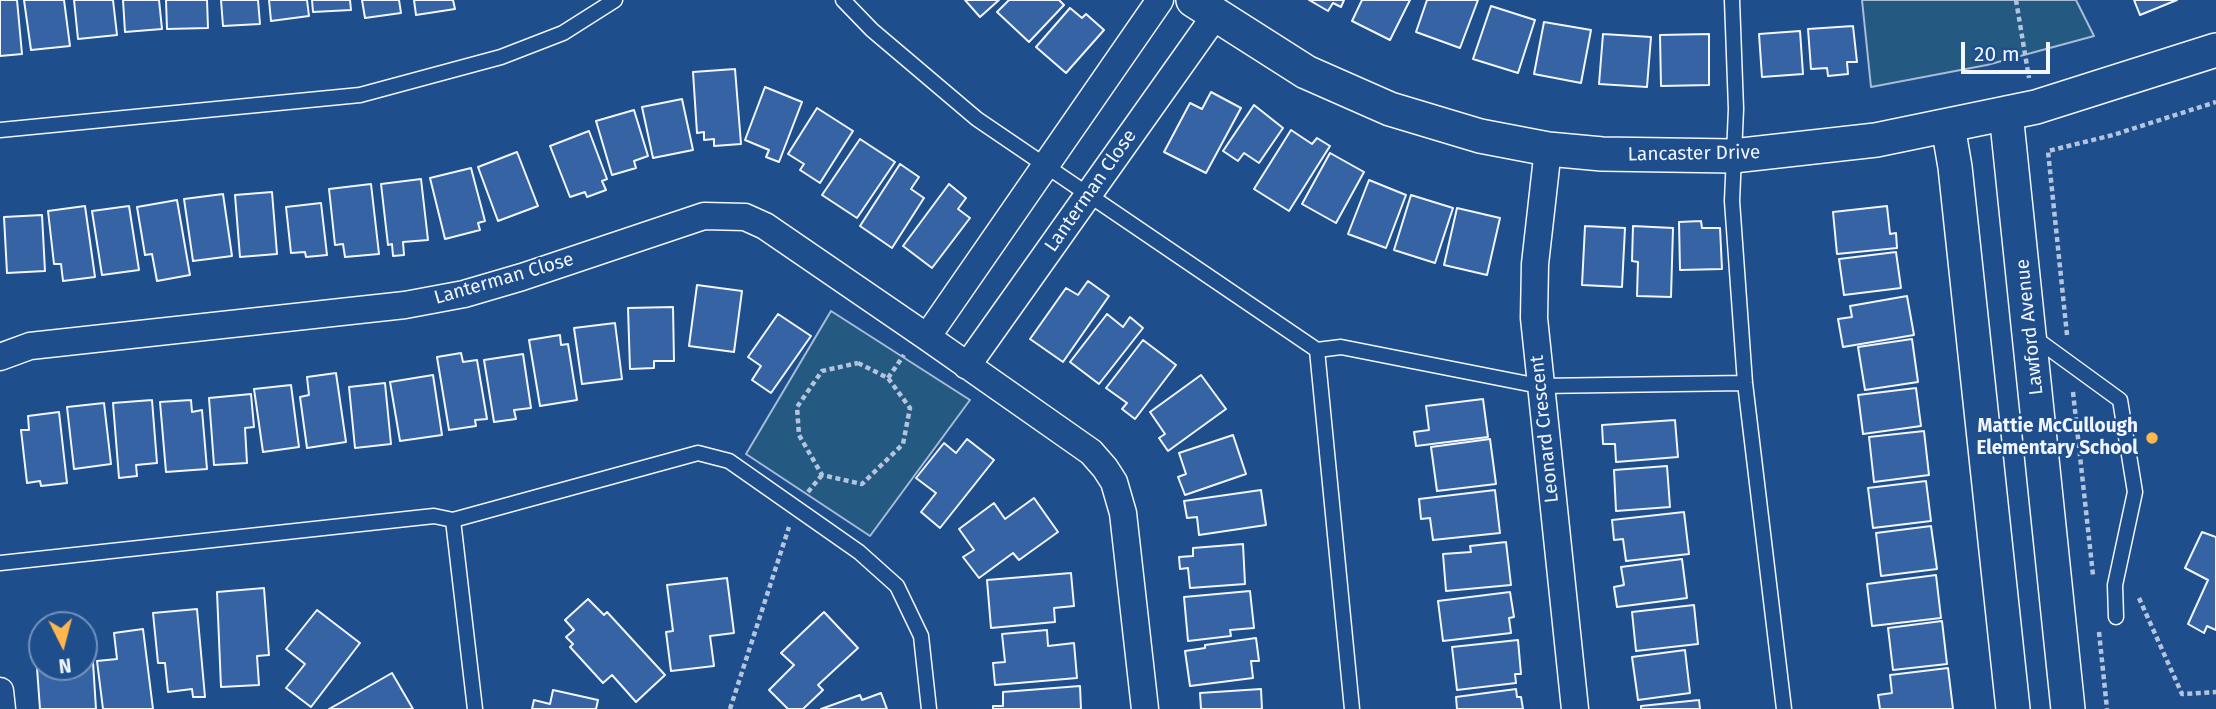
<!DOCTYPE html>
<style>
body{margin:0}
#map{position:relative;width:2216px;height:709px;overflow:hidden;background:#1f4e8c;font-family:"Fira Sans",sans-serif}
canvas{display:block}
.north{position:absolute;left:28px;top:611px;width:70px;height:70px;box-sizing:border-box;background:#1f4e8c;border:2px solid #7391ba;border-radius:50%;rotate:174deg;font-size:19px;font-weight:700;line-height:28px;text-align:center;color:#f2f6ff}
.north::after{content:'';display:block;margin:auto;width:24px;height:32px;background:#ffb74d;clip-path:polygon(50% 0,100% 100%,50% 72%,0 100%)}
.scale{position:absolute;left:1961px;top:42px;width:89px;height:32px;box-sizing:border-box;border:4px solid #f2f6ff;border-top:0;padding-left:9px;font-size:21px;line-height:24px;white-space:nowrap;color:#f2f6ff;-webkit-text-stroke:5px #1f4e8c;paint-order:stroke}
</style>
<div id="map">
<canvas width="2216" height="709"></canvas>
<div class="north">N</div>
<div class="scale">20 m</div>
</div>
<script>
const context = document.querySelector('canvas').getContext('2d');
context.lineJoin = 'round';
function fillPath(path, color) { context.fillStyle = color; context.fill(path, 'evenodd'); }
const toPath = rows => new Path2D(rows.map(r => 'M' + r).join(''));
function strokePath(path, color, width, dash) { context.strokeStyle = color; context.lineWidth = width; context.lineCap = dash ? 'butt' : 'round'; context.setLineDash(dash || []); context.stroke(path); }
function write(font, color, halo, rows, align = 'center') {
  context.font = font + ' "Fira Sans",sans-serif'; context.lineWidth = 5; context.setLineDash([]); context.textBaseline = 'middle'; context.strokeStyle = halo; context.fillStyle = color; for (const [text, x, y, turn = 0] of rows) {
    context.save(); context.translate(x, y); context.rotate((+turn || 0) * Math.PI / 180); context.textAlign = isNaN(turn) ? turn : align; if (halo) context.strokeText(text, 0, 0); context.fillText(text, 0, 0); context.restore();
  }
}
const green = toPath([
 [1862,0,2076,0,2094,36,1987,65,1871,87,1862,0],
 [831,311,970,400,870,536,746,454,831,311]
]);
const building = toPath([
 [0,0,17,0,22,54,0,56,0,0],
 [24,0,64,0,70,46,31,50,24,0],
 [74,0,113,0,117,35,78,39,74,0],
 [123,0,159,0,162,29,125,32,123,0],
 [166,0,207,0,208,28,167,29,166,0],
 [221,0,258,0,260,24,223,26,221,0],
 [269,0,307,0,309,16,271,21,269,0],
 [312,0,350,0,351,10,313,12,312,0],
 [362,0,399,0,401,13,365,18,362,0],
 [414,0,453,0,455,9,416,15,414,0],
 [965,0,999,0,980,17,965,0],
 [1009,0,1059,0,1064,5,1029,42,997,12,1009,0],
 [1309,0,1344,0,1341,7,1333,3,1328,11,1309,0],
 [1362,0,1410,0,1390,40,1352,21,1362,0],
 [1427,0,1478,0,1460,48,1416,32,1427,0],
 [2134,0,2177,0,2140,15,2134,0],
 [1491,6,1535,20,1518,73,1473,59,1491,6],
 [1070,8,1082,18,1086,14,1104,30,1066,73,1036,47,1070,8],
 [1544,22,1591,30,1581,83,1534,74,1544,22],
 [1853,26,1857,62,1847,62,1848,74,1828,76,1827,68,1811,69,1808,29,1853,26],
 [1800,31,1803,74,1762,77,1759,34,1800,31],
 [1603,34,1651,37,1647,87,1599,84,1603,34],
 [1709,34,1709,85,1661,86,1660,35,1709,34],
 [735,69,741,144,714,146,714,139,704,140,704,132,697,133,693,72,735,69],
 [765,87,802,102,779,162,766,157,769,150,745,140,765,87],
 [1211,92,1241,108,1206,173,1164,152,1190,103,1202,109,1211,92],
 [682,99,693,150,653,158,642,107,682,99],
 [1254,105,1283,128,1259,163,1244,153,1238,161,1223,151,1254,105],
 [817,108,853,131,820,183,800,170,804,164,788,154,817,108],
 [634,110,648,156,634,161,636,168,612,175,596,121,634,110],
 [1291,130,1312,144,1317,138,1330,146,1289,211,1254,189,1291,130],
 [589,131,607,179,602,181,606,190,587,197,585,192,570,197,550,146,589,131],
 [860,139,895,162,857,218,822,195,860,139],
 [517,152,538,206,498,221,478,167,517,152],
 [1330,153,1364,172,1336,223,1302,204,1330,153],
 [900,164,919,177,911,189,924,198,892,248,860,226,900,164],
 [471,168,485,221,478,223,480,230,445,239,430,178,471,168],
 [421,179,428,240,403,242,404,255,393,256,392,244,388,245,381,184,421,179],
 [1369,180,1406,195,1386,248,1348,234,1369,180],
 [371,184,379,254,345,257,343,244,335,245,329,189,371,184],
 [949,184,966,198,958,209,970,218,932,268,903,246,949,184],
 [272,192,277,254,240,257,235,195,272,192],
 [223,194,232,256,193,261,184,199,223,194],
 [1411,195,1453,208,1435,263,1394,250,1411,195],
 [177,200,190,275,157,281,152,254,145,255,137,207,177,200],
 [321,203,327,255,306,257,305,252,291,253,286,207,321,203],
 [85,206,95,277,63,281,61,264,54,264,48,211,85,206],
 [129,206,139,270,102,275,92,211,129,206],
 [1887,206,1890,234,1896,233,1897,248,1837,254,1833,212,1887,206],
 [1457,208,1500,218,1487,275,1444,265,1457,208],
 [42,215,45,271,7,273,4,217,42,215],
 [1701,221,1702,228,1720,228,1722,269,1680,270,1679,222,1701,221],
 [1585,226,1625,228,1622,287,1582,285,1585,226],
 [1633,226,1673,228,1671,297,1637,296,1638,262,1632,261,1633,226],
 [1896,252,1901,288,1844,295,1839,259,1896,252],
 [1088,281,1109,296,1063,362,1030,339,1066,288,1078,295,1088,281],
 [697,285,742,291,734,352,689,346,697,285],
 [1907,296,1914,335,1843,347,1838,319,1852,317,1850,306,1907,296],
 [673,307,674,361,654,361,654,368,630,369,628,308,673,307],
 [778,314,811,336,771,393,752,380,761,366,748,357,778,314],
 [1107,314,1123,327,1130,317,1143,328,1099,384,1070,362,1107,314],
 [615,323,622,379,582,384,574,328,615,323],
 [560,335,561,345,568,344,577,400,540,406,529,340,560,335],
 [1912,339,1918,382,1865,390,1858,347,1912,339],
 [1143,340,1176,365,1135,419,1122,409,1127,403,1106,388,1143,340],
 [461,353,463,362,477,360,487,419,475,420,476,426,449,430,437,357,461,353],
 [523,354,531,408,514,410,516,419,494,422,484,360,523,354],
 [336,373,346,442,307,448,300,397,309,395,307,377,336,373],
 [433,375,442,435,400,441,390,382,433,375],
 [1201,375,1226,409,1168,451,1159,438,1165,434,1150,412,1201,375],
 [385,383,391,444,355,448,349,387,385,383],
 [291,385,299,447,263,452,254,389,291,385],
 [1916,388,1921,426,1863,434,1858,395,1916,388],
 [251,394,254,427,245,428,247,463,214,465,209,398,251,394],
 [1483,399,1488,437,1416,446,1414,432,1429,430,1426,406,1483,399],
 [152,400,157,463,136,465,137,476,119,478,113,403,152,400],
 [191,400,192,412,202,410,207,469,166,472,160,402,191,400],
 [104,403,111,464,74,469,67,407,104,403],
 [59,412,67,483,41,486,40,481,27,483,21,430,29,430,28,416,59,412],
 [1675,420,1678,457,1616,462,1615,444,1603,444,1602,425,1675,420],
 [1924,431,1929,475,1874,482,1869,437,1924,431],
 [1233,435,1246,474,1185,495,1178,477,1186,474,1179,453,1233,435],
 [967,439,994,460,940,528,921,512,936,493,916,478,944,443,956,453,967,439],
 [1490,439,1496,484,1437,491,1431,447,1490,439],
 [1667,466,1670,507,1616,511,1614,470,1667,466],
 [1926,481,1931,521,1873,528,1868,488,1926,481],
 [1261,490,1266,525,1199,535,1197,517,1187,518,1184,501,1261,490],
 [1495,490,1500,533,1433,540,1430,518,1421,519,1419,499,1495,490],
 [1034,498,1058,532,1019,560,1013,553,979,578,963,557,974,550,959,529,994,503,1005,519,1034,498],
 [1684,512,1689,554,1626,561,1623,539,1614,540,1612,520,1684,512],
 [1931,526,1937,569,1881,576,1876,533,1931,526],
 [2202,532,2216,537,2216,630,2207,626,2204,633,2188,624,2208,580,2185,568,2202,532],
 [1506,542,1511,585,1446,591,1443,554,1471,552,1470,546,1506,542],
 [1243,544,1245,584,1190,588,1188,568,1180,569,1179,557,1193,556,1193,548,1243,544],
 [1682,559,1687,598,1617,607,1614,587,1624,585,1621,567,1682,559],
 [1071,573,1074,606,1054,608,1055,622,991,628,987,580,1071,573],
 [1936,575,1941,618,1872,626,1867,584,1936,575],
 [727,578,734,633,710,636,714,666,671,671,666,632,673,631,667,585,727,578],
 [264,588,269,655,257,656,259,685,221,687,217,592,264,588],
 [1250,591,1254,628,1230,630,1231,636,1188,641,1184,597,1250,591],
 [1510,592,1514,617,1509,618,1511,633,1443,641,1438,601,1510,592],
 [588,599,604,615,607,612,665,675,636,702,612,675,603,683,570,647,573,644,566,637,574,630,565,620,588,599],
 [1694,605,1698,644,1636,651,1632,612,1694,605],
 [197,609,205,697,193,697,192,689,168,692,165,663,158,663,153,613,197,609],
 [317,610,360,643,311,707,286,688,305,664,286,649,317,610],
 [824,612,858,648,818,685,823,690,803,709,788,709,769,690,794,665,781,653,824,612],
 [1942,621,1947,664,1893,670,1888,628,1942,621],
 [143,629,153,709,103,709,97,661,117,659,114,633,143,629],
 [1047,630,1048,646,1074,643,1077,678,995,685,993,663,1005,662,1002,634,1047,630],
 [1256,638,1259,661,1251,661,1253,678,1190,686,1185,651,1205,648,1205,645,1256,638],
 [1518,640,1521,674,1515,674,1516,683,1457,690,1452,647,1518,640],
 [1685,650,1690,693,1638,700,1632,657,1685,650],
 [36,654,42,654,42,667,84,667,84,663,93,662,96,709,40,709,36,654],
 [1948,668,1953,709,1880,709,1878,695,1892,693,1890,675,1948,668],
 [392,673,413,709,329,709,392,673],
 [1080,686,1081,709,993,709,993,706,1003,706,1003,692,1080,686],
 [1261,689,1262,709,1201,709,1200,693,1261,689],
 [1516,689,1517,697,1521,697,1523,709,1457,709,1456,697,1516,689],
 [553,690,598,700,596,709,532,709,534,700,550,704,553,690],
 [881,693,887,709,821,709,860,695,862,700,881,693],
 [1699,700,1700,709,1641,709,1641,706,1699,700]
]);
const path = toPath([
 [2016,0,2029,78],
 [2067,335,2048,151,2113,135,2216,102],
 [858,363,888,378,910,408,903,444,862,484,822,475,799,435,797,407,822,371,858,363],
 [888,378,904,355],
 [2073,392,2093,575],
 [808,492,822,475],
 [2139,598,2182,694,2216,692],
 [2099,632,2107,709],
 [730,709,789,527]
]);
const service = toPath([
 [843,0,872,30,977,119,1317,350,1341,347,1539,386,1745,383],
 [1732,0,1736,109,1732,201,1745,383,1784,709],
 [0,130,360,95,501,57,563,33,615,0],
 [2032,336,2120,400,2135,492,2115,585,2116,617],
 [1317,350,1352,709],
 [453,520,475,709],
 [0,563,434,516,453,520,698,453,729,461,859,552,897,586,921,636,929,709]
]);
const minor = toPath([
 [1548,149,1535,264,1534,318,1575,709],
 [927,337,1160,0],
 [0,357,30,346,405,305,464,294,522,277,704,216,745,217,765,226,927,337,1091,452,1105,468,1114,482,1123,513,1145,709],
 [967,366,1215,16],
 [0,691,2,709]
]);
const tertiary = toPath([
 [1193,0,1306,72,1390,109,1480,136,1548,149,1602,154,1733,156,1876,140,2036,107,2216,50],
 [2006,113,2068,709],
 [1948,126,1955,167,2013,709]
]);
const markers = [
 [2152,438,7,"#ffb74d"]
];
const streetNames = [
 ["Lancaster Drive",1694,154,-1],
 ["Lanterman Close",1091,191,-55],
 ["Lanterman Close",504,279,-16],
 ["Lawford Avenue",2030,327,-96],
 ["Leonard Crescent",1545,429,-96]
];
const poiNames = [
 ["Mattie McCullough",2138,427],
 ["Elementary School",2138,449]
];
fillPath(green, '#245a82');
strokePath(green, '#a8bbd7', 2);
fillPath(building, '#3563a3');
strokePath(building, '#f2f6ff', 2);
strokePath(service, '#f2f6ff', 17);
strokePath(minor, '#f2f6ff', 29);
strokePath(tertiary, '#f2f6ff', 36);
strokePath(path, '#b3c4dc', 4.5, [5, 3.5]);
strokePath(service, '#1f4e8c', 14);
strokePath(minor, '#1f4e8c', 26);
strokePath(tertiary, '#1f4e8c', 33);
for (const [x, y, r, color] of markers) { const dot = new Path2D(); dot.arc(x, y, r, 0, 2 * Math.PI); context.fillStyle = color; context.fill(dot); strokePath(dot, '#1f4e8c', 2.5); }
write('19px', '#f2f6ff', '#1f4e8c', streetNames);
write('bold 19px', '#f2f6ff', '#1f4e8c', poiNames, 'right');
</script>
